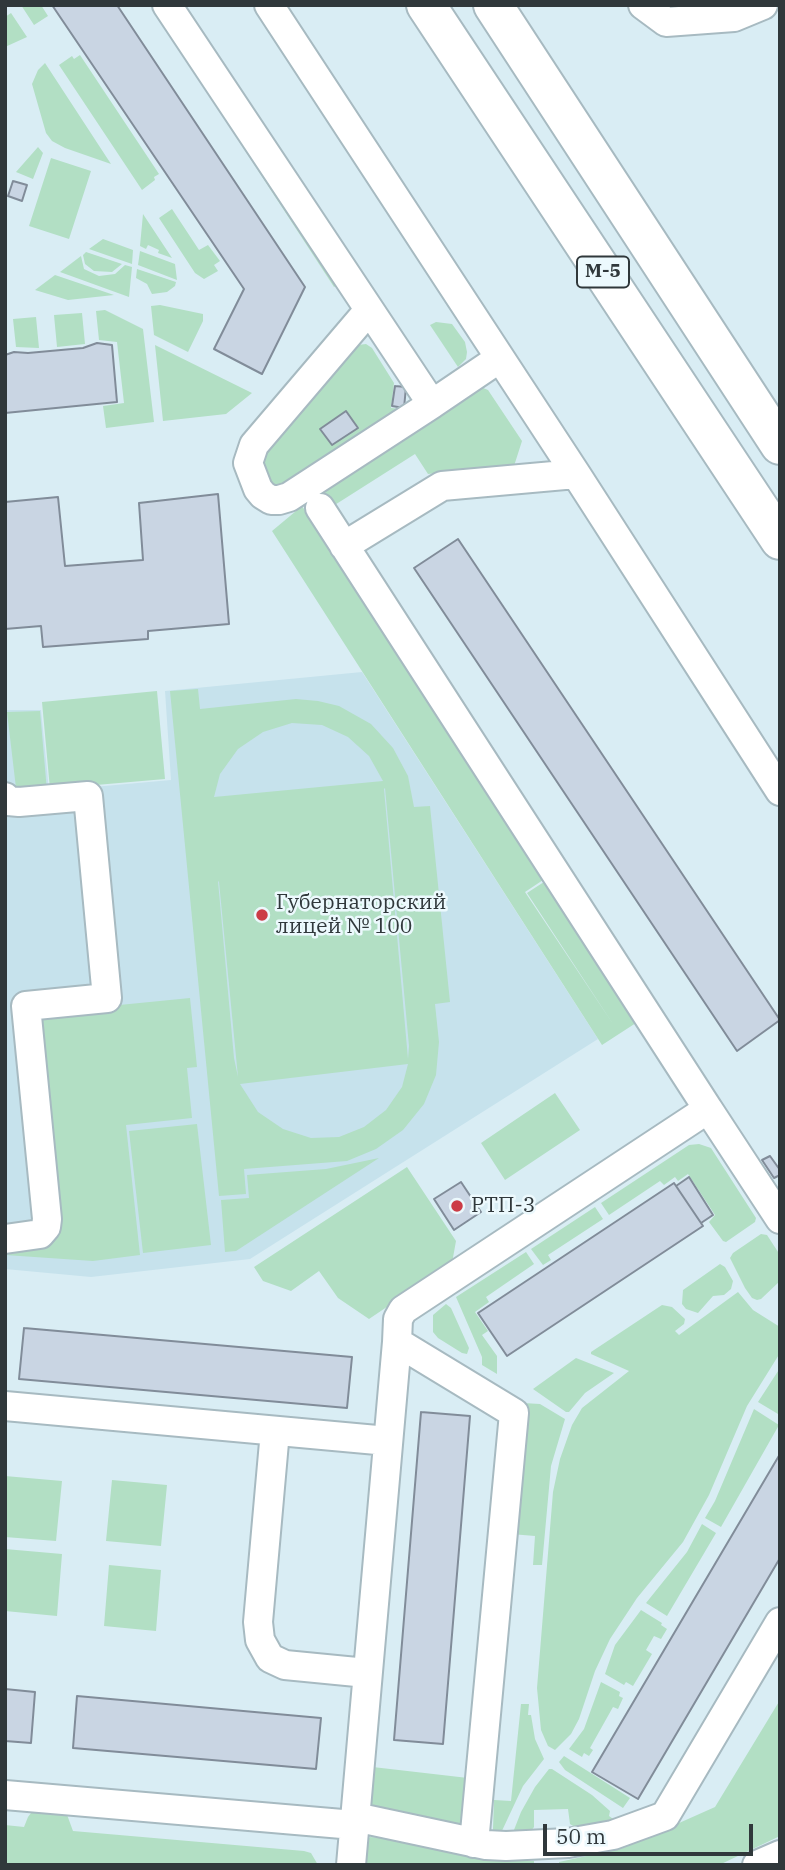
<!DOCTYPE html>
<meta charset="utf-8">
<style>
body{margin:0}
#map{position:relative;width:785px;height:1870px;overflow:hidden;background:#d9edf4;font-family:"IBM Plex Serif",serif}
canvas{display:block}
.frame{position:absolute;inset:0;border:7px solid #30383b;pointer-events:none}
.scale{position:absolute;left:543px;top:1824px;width:210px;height:32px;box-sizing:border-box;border:4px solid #30383b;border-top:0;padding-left:9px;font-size:21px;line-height:24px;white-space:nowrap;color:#30383b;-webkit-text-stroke:5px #ecf9fd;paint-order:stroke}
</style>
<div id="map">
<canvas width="785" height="1870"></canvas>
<div class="frame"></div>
<div class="scale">50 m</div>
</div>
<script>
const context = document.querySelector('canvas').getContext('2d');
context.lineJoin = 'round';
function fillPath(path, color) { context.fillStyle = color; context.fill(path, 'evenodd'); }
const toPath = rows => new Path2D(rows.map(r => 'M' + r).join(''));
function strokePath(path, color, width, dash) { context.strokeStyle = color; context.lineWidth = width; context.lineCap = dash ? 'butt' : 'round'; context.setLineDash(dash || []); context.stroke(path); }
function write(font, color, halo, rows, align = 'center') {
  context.font = font + ' "IBM Plex Serif",serif'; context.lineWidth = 5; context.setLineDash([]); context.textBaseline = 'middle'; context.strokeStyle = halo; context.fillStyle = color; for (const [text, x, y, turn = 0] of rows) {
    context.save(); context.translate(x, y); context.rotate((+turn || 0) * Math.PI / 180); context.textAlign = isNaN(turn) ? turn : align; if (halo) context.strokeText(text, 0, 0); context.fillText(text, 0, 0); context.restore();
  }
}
const built = toPath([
 [362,672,598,1039,250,1259,91,1277,5,1269,5,710,41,710,49,791,171,780,165,691]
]);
const green = toPath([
 [21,5,41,5,48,16,34,25],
 [150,5,157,5,339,284,334,287],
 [11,13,27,37,5,47,5,17],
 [80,55,159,174,154,177,155,180,142,190,59,65,72,56,74,59],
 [45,63,111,164,65,148,52,141,46,133,32,84,38,70],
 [38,147,43,153,33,179,16,172],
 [51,158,91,171,69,239,29,226],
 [172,209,199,250,208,245,220,261,214,265,218,271,204,279,195,273,159,218],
 [143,214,172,258,158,253,159,250,148,245,146,249,140,246],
 [103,239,133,250,132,264,89,249],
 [140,251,175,264,177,280,138,265],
 [86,252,122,264,112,272,94,271,85,264,83,255],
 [81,256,84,269,99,276,115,274,125,265,132,267,129,297,60,272],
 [137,269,176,282,175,286,167,292,152,294,147,284,136,278],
 [55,275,114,295,68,300,35,290],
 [160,305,203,314,203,321,188,352,154,335,151,306],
 [105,310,143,329,154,422,106,428,103,406,124,403,117,342,99,340,96,311],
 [82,313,85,344,57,347,54,315],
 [36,317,39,348,16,347,13,319],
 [436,322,452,324,465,342,467,352,466,359,458,367,430,325],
 [366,344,372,348,394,383,391,408,403,409,272,494,259,452,358,345],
 [155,345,252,393,226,414,163,421],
 [481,387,488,390,522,441,514,466,428,474,415,454,330,508,317,487],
 [302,506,546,878,525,892,613,1024,527,893,547,880,639,1021,602,1045,272,531],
 [198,689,200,709,296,699,318,701,339,706,371,724,393,748,408,776,414,807,430,806,450,1002,435,1004,439,1042,436,1075,424,1104,403,1130,376,1149,347,1161,244,1169,246,1194,219,1196,170,691],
 [292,723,322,725,348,737,369,756,383,781,214,797,220,774,238,749,263,732],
 [385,788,409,1046,408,1059,384,789],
 [218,881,219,882,238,1077,234,1058],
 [408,1064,402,1087,386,1110,364,1127,339,1137,311,1138,283,1129,258,1112,240,1084],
 [157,691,165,779,50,789,42,702],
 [40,711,47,791,16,788,7,712],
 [190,998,197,1067,187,1068,192,1118,126,1125,140,1255,93,1261,5,1255,28,1251,44,1245,39,1025,42,1019,59,1011],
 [555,1093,580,1130,505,1180,481,1143],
 [197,1124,211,1245,143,1253,129,1131],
 [699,1144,711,1148,756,1218,755,1222,726,1242,723,1241,709,1222,715,1215,688,1174,678,1181,675,1177,664,1185,660,1181,609,1215,601,1203,689,1145],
 [379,1158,236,1251,225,1252,221,1200,249,1198,247,1175,326,1169],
 [407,1167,456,1241,452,1263,369,1319,338,1298,319,1271,291,1291,263,1281,254,1267],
 [595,1207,603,1219,548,1255,551,1260,543,1265,531,1249],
 [761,1234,767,1235,780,1255,780,1281,761,1299,757,1300,752,1298,745,1288,730,1258,733,1253],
 [526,1252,534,1264,486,1297,489,1302,475,1312,488,1331,482,1335,497,1356,497,1374,482,1365,482,1357,456,1297],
 [720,1264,725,1267,733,1281,731,1289,724,1295,713,1296,698,1313,686,1309,682,1304,683,1290],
 [738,1292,753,1310,780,1327,780,1353,747,1406,709,1495,683,1542,637,1598,610,1639,595,1671,579,1719,571,1734,555,1750,548,1746,541,1730,537,1688,553,1492,560,1459,572,1425,582,1408,629,1371,591,1354,591,1352,662,1305,672,1307,685,1319,684,1324,675,1331,679,1335],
 [446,1304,451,1308,469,1348,467,1354,462,1353,438,1338,433,1332,433,1315],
 [576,1358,614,1373,585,1393,569,1412,566,1412,533,1389],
 [780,1368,780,1411,778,1414,758,1402],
 [523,1403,540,1404,565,1419,551,1466,542,1565,533,1565,535,1536,511,1534],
 [754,1409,779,1425,721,1527,705,1518,715,1501],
 [5,1476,62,1481,56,1541,5,1537],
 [112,1480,167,1485,161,1546,106,1541],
 [702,1524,716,1533,667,1616,646,1603,687,1552],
 [5,1549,62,1554,57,1616,5,1611],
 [109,1565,161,1570,156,1631,104,1626],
 [641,1610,662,1623,661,1625,667,1629,661,1639,654,1636,646,1650,652,1654,633,1686,626,1682,624,1685,605,1674,615,1645],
 [601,1682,620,1692,619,1696,623,1698,618,1709,613,1707,590,1748,593,1750,589,1756,584,1753,582,1757,569,1749,584,1729],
 [780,1700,780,1836,719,1865,559,1865,559,1862,623,1848,715,1807],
 [521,1704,529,1704,528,1715,531,1715,535,1739,544,1759,523,1786,500,1835,494,1833,493,1829,494,1800,511,1801],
 [564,1756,630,1798,623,1808,565,1770,559,1762],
 [364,1766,468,1778,462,1823,455,1828,359,1812],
 [549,1769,552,1769,592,1795,610,1811,609,1816,616,1821,578,1829,570,1824,568,1809,534,1810,534,1827,531,1831,512,1835,521,1812,535,1787],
 [34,1809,66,1812,73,1831,304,1851,311,1853,318,1865,5,1865,5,1825,24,1827,28,1817],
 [370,1837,386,1838,492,1861,534,1861,534,1865,364,1865,365,1841]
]);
const building = toPath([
 [52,5,117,5,305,287,262,374,214,349,244,289,52,5],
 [13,181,27,185,22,201,8,196,13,181],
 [97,343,112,345,117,402,5,413,5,355,14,352,28,353,83,348,97,343],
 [395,386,406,387,404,408,392,406,395,386],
 [346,411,358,428,332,445,320,429,346,411],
 [218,494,229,624,148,631,148,639,43,647,41,626,5,629,5,502,58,497,65,566,143,560,139,503,218,494],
 [458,539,780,1020,737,1051,414,568,458,539],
 [770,1156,780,1170,780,1175,774,1178,762,1160,770,1156],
 [689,1177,713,1215,701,1223,676,1186,689,1177],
 [461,1182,481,1212,454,1230,434,1199,461,1182],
 [674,1183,703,1226,507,1356,478,1313,674,1183],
 [24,1328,352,1357,347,1408,19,1379,24,1328],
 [421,1412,470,1416,443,1744,394,1740,421,1412],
 [780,1454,780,1558,638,1799,592,1772,780,1454],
 [5,1689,35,1692,31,1743,5,1741,5,1689],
 [77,1696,321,1718,316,1769,73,1748,77,1696]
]);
const minor = toPath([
 [167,5,432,404,500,358],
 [269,5,576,474,780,791],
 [643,5,666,22,734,17,763,5],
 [369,310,254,445,248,463,258,489,263,495,271,500,279,500,289,497,432,404],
 [320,508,708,1109],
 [344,546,442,486,576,474],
 [5,797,8,801,19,802,88,796,107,998,26,1006,47,1219,46,1227,40,1234,5,1239],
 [5,1406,388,1441],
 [275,1431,258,1622,260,1640,270,1658,285,1665,367,1673],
 [5,1795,354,1825],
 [355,1817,486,1845,506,1846,568,1843,613,1835,665,1816,780,1622],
 [474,1843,514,1413,397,1342,398,1319,403,1310,708,1109,780,1219],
 [351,1865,397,1342],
 [757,1865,780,1855]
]);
const highway = toPath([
 [426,5,780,540],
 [493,5,780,445]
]);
const markers = [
 [262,915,7,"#cc3c46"],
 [457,1206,7,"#cc3c46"]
];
const shields = [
 [603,272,52]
];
const shieldNames = [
 ["М-5",603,272]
];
const poiNames = [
 ["Губернаторский",276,903],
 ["лицей № 100",276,927],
 ["РТП-3",471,1206]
];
fillPath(built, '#c6e2ec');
fillPath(green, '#b2dfc4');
fillPath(building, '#c9d5e3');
strokePath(building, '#818c99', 2);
strokePath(minor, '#a7bac1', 32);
strokePath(highway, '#a7bac1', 42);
strokePath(minor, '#fff', 28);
strokePath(highway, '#fff', 38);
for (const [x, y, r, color] of markers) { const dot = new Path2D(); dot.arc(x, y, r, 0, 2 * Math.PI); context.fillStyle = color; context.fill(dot); strokePath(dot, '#ecf9fd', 2.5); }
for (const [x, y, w] of shields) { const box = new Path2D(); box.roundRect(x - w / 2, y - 15.5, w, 31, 5); context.fillStyle = '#ecf9fd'; context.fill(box); strokePath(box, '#30383b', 2); }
write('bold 19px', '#30383b', null, shieldNames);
write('21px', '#30383b', '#ecf9fd', poiNames, 'left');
</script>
